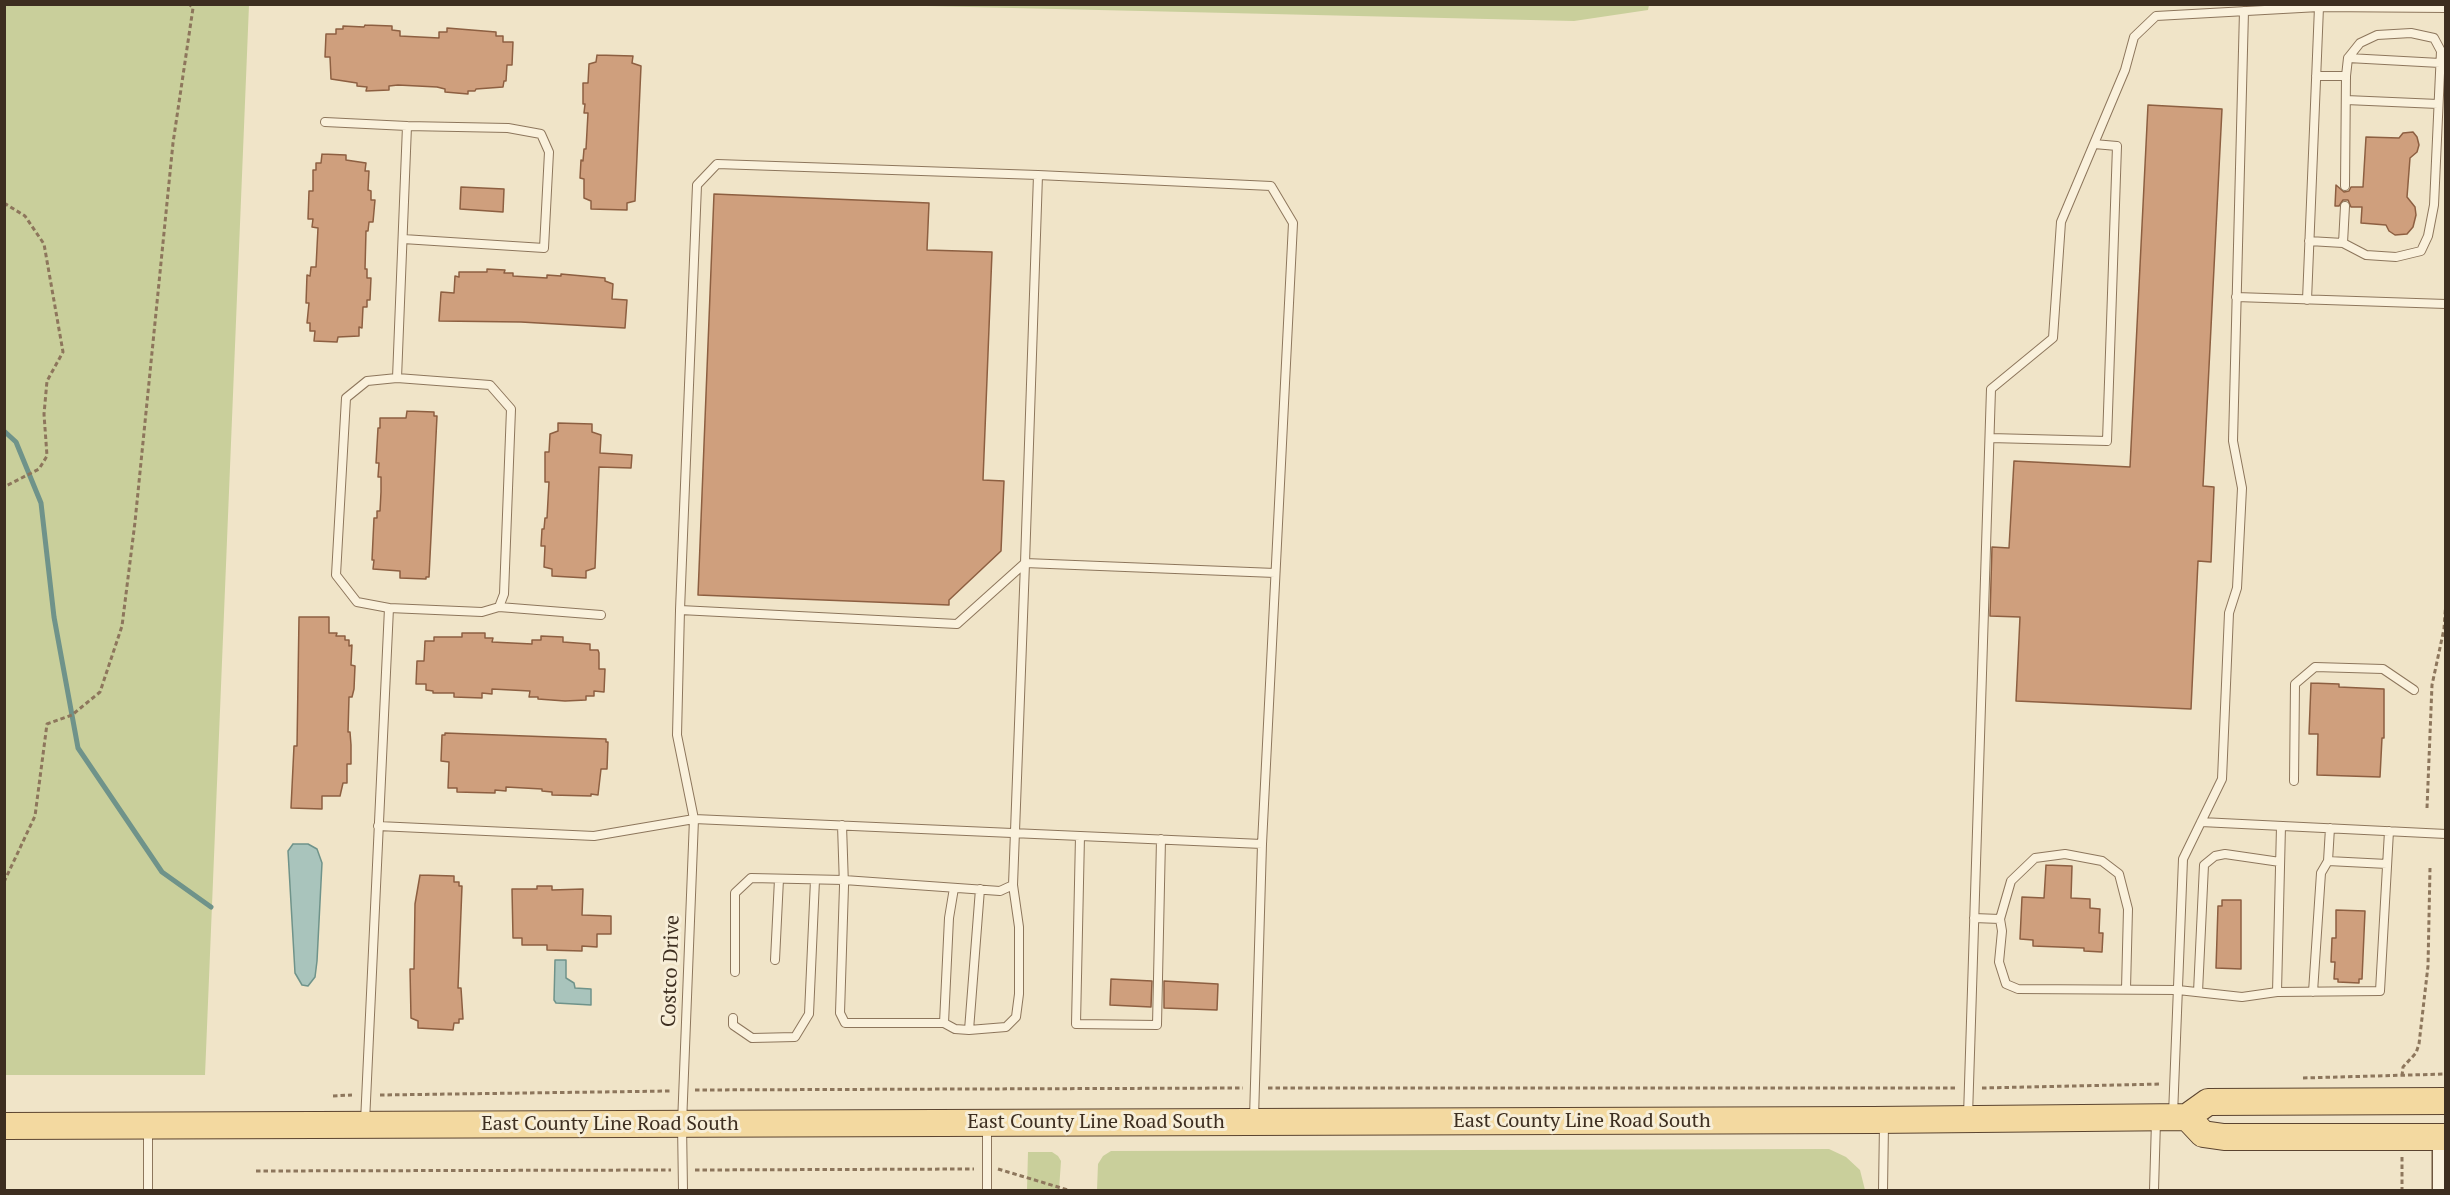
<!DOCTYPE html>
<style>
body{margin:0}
#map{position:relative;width:2450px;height:1195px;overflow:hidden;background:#f0e4c8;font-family:"PT Serif",serif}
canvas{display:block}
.frame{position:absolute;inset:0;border:6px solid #3d2e20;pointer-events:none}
</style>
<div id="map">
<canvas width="2450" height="1195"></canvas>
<div class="frame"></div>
</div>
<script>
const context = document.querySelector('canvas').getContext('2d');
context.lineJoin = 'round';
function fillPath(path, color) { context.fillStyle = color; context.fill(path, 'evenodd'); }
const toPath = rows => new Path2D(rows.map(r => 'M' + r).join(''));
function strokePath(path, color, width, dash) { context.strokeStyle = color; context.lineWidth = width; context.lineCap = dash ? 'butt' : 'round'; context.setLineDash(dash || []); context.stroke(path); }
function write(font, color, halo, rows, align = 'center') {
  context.font = font + ' "PT Serif",serif'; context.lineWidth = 6; context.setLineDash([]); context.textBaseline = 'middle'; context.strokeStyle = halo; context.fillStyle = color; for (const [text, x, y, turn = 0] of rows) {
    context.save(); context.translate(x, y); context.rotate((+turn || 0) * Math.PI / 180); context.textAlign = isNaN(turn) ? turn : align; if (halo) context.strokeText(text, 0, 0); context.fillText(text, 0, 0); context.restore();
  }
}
const green = toPath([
 [4,5,249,5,205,1075,5,1075],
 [883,5,1649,4,1649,5,1648,10,1574,21],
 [1829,1149,1846,1157,1860,1170,1865,1190,1097,1190,1098,1164,1103,1156,1111,1151],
 [1028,1152,1052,1152,1058,1156,1061,1161,1059,1190,1027,1190]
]);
const water = toPath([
 [293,844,308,844,317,849,322,863,317,961,315,977,308,986,302,985,295,973,288,851,293,844],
 [555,960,566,960,566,978,574,983,575,988,591,989,591,1005,556,1003,554,1000,555,960]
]);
const stream = toPath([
 [4,431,16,442,41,503,54,617,78,748,162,872,211,907]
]);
const building = toPath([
 [365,25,392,26,392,30,400,31,400,36,439,38,439,32,447,32,447,28,496,32,496,36,503,36,503,42,513,42,512,65,507,65,506,81,504,81,503,87,476,89,475,91,468,91,468,94,445,92,445,89,437,87,398,85,389,86,389,90,366,91,367,87,357,86,357,83,331,79,330,57,325,57,326,34,336,34,336,29,343,29,343,26,364,27,365,25],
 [597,55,633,56,632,63,641,66,635,201,627,203,627,210,591,209,591,201,584,198,584,179,580,178,581,160,583,161,584,149,586,149,588,113,584,113,585,104,583,104,583,83,588,83,589,64,596,62,597,55],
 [2148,105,2222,109,2203,486,2214,487,2211,562,2198,561,2191,709,2016,701,2020,617,1990,616,1992,547,2009,548,2014,461,2130,467,2148,105],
 [2413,132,2417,137,2419,145,2417,152,2410,158,2407,197,2415,207,2416,215,2413,227,2407,234,2395,235,2389,231,2386,225,2361,223,2362,207,2351,207,2348,200,2343,200,2339,206,2335,206,2336,185,2344,192,2349,191,2351,187,2363,187,2366,137,2399,138,2403,133,2413,132],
 [322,154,346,155,346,160,366,163,365,171,369,171,368,190,371,191,371,200,375,200,373,222,369,222,368,231,366,231,365,269,367,269,367,278,371,278,370,300,367,300,367,307,363,307,362,328,359,327,359,336,338,337,337,342,314,341,315,331,310,331,310,323,307,323,309,303,306,303,307,275,310,276,311,267,316,267,318,228,312,227,313,219,308,219,309,191,313,191,313,170,316,170,316,163,321,163,322,154],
 [461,187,504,189,503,212,460,209,461,187],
 [714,194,929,203,927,250,992,252,983,480,1004,481,1001,551,949,600,949,605,698,595,714,194],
 [487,269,505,270,504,273,513,273,513,276,547,278,547,275,561,276,561,274,605,278,605,281,613,284,612,299,627,300,625,328,521,322,439,321,441,292,454,293,455,276,459,277,459,272,487,272,487,269],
 [407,411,434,412,434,416,437,416,429,577,426,577,426,579,400,578,400,571,373,569,374,560,372,560,374,518,377,518,377,511,380,511,381,492,381,477,378,477,379,463,376,463,378,428,380,428,380,418,406,418,407,411],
 [558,423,592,424,592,432,601,435,600,453,632,455,631,468,599,467,595,568,586,571,586,578,552,576,552,569,544,567,545,546,541,546,542,529,544,529,545,518,547,518,549,482,545,482,545,452,549,452,550,434,558,431,558,423],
 [299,617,329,617,329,633,337,633,336,636,345,636,345,640,349,640,349,646,352,645,351,665,355,666,354,689,352,697,349,697,348,732,350,732,351,745,351,764,347,764,347,783,343,783,340,796,322,796,322,809,291,808,294,746,297,746,299,617],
 [462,633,485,633,485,638,493,638,492,642,532,644,532,640,541,640,541,636,563,637,563,642,590,644,590,650,598,650,599,653,599,669,605,669,604,692,594,691,594,696,586,696,586,700,565,701,538,699,538,697,529,697,530,691,492,689,492,694,482,693,482,698,454,697,454,693,433,693,433,691,426,690,426,684,416,684,417,661,424,661,425,641,434,641,434,637,462,637,462,633],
 [2311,683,2339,684,2339,687,2384,689,2384,738,2382,738,2380,777,2317,775,2318,734,2309,734,2311,683],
 [445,733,606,739,606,742,608,742,607,769,601,769,598,795,591,794,591,796,552,795,552,792,542,791,542,789,506,787,506,791,495,790,495,793,457,792,457,788,448,788,449,762,441,761,442,735,445,735,445,733],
 [2046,865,2072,866,2071,898,2090,899,2090,908,2100,909,2099,933,2103,933,2102,952,2084,951,2084,948,2033,946,2033,940,2020,939,2022,897,2044,898,2046,865],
 [420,875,454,876,454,882,459,882,459,886,462,886,458,988,461,988,463,1019,459,1019,459,1023,454,1023,453,1030,418,1028,418,1021,411,1018,410,969,414,969,415,904,420,875],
 [537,886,552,886,552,890,583,889,582,915,611,916,611,934,597,934,597,947,582,946,582,951,547,950,547,945,522,945,522,938,513,938,512,889,537,889,537,886],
 [2222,900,2241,900,2241,969,2216,968,2218,906,2222,906,2222,900],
 [2336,910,2365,911,2362,979,2359,979,2359,983,2338,982,2338,979,2334,979,2335,962,2331,962,2332,938,2336,938,2336,910],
 [1111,979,1152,981,1151,1007,1110,1005,1111,979],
 [1164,981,1218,984,1217,1010,1164,1008,1164,981]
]);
const path = toPath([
 [4,203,25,216,44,244,63,352,47,381,44,414,47,456,39,469,4,487],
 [2427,808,2432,685,2444,629,2446,600],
 [4,882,35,816,47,724,72,715,100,692,122,626,135,522,173,143,193,8,189,4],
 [2402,1076,2403,1067,2416,1053,2419,1044,2428,966,2430,868],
 [2303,1078,2446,1074],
 [1268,1088,1957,1088],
 [1982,1088,2161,1084],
 [695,1090,1243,1088],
 [380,1095,670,1091],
 [333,1096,352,1095],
 [2402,1157,2402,1190],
 [998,1169,1068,1190],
 [695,1170,974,1169],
 [256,1171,671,1170]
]);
const service = toPath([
 [2348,58,2440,63],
 [2316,76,2346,76,2345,186],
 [2346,100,2438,104],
 [325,122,407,126],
 [2309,241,2343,243,2345,206],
 [2343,243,2366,255,2396,257,2421,251,2428,236,2434,205,2441,51,2434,38,2411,33,2377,35,2360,43,2348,58,2346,76],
 [2236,297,2446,304],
 [2307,300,2319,7],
 [1990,438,2107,441,2117,146,2094,144],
 [499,607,601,615],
 [389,608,482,612,499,607,504,594,511,409,490,385,397,378],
 [680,610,697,185,717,164,1038,175],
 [2294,781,2295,684,2315,667,2383,669,2414,690],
 [2201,822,2446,834],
 [842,825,844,886,840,1013,845,1023,944,1023,955,1029,969,1030,1006,1027,1016,1017,1019,994,1019,927,1013,885],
 [378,826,594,836,694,819,1262,844,1254,1118],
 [1080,836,1076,1024,1157,1025,1161,839],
 [2328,861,2387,864],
 [1974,918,2000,919,2002,931,1999,962,2006,984,2018,989,2178,990,2242,997,2277,992,2281,826],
 [2000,919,2011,881,2035,858,2065,854,2102,861,2119,874,2128,909,2126,989],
 [775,960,779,879],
 [735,972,735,893,751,878,844,880,1000,891,1013,885,1025,563,1275,573],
 [2198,992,2204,865,2215,856,2225,854,2280,862],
 [2277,992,2380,991,2389,831],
 [2313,992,2321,873,2328,861,2330,828],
 [733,1018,733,1025,752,1038,795,1037,809,1014,815,880],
 [944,1023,949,918,954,888],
 [969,1030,980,889],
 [2173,1115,2183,859,2222,779,2229,613,2237,588,2242,488,2233,441,2244,11],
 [1968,1116,1991,389,2053,338,2061,222,2125,70,2134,37,2156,16,2319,7,2446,8],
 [365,1122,389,608,357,602,336,575,346,398,367,381,397,378,407,126,508,128,541,134,549,152,544,248,403,239],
 [148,1129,148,1190],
 [683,1190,682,1124,694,819,677,735,680,610,957,624,1025,563,1038,175,1271,186,1293,223,1262,844],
 [987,1190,987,1126],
 [1883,1190,1884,1124],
 [2154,1190,2156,1121]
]);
const secondary = toPath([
 [2444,1190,2444,1137]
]);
const primary = toPath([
 [2187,1117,2203,1134,2224,1137,2446,1137],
 [4,1126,1873,1120,2187,1117,2208,1102,2446,1101]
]);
const streetNames = [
 ["Costco Drive",671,971,-88],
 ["East County Line Road South",1582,1121],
 ["East County Line Road South",1096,1122],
 ["East County Line Road South",610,1124]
];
fillPath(green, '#c9cf9b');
fillPath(water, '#a9c4bc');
strokePath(water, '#6f938a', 1.5);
strokePath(stream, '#6f938a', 5);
fillPath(building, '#cf9f7d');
strokePath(building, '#8d5f41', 1.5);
strokePath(service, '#8d765c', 10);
strokePath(secondary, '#6f573f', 25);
strokePath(primary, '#5b4430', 28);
strokePath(path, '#8d765c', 3, [4.5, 3]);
strokePath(service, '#faf1dc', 8);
strokePath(secondary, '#faf1dc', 22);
strokePath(primary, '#f3d9a0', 26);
write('20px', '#3d2e20', '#f7eed8', streetNames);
</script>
